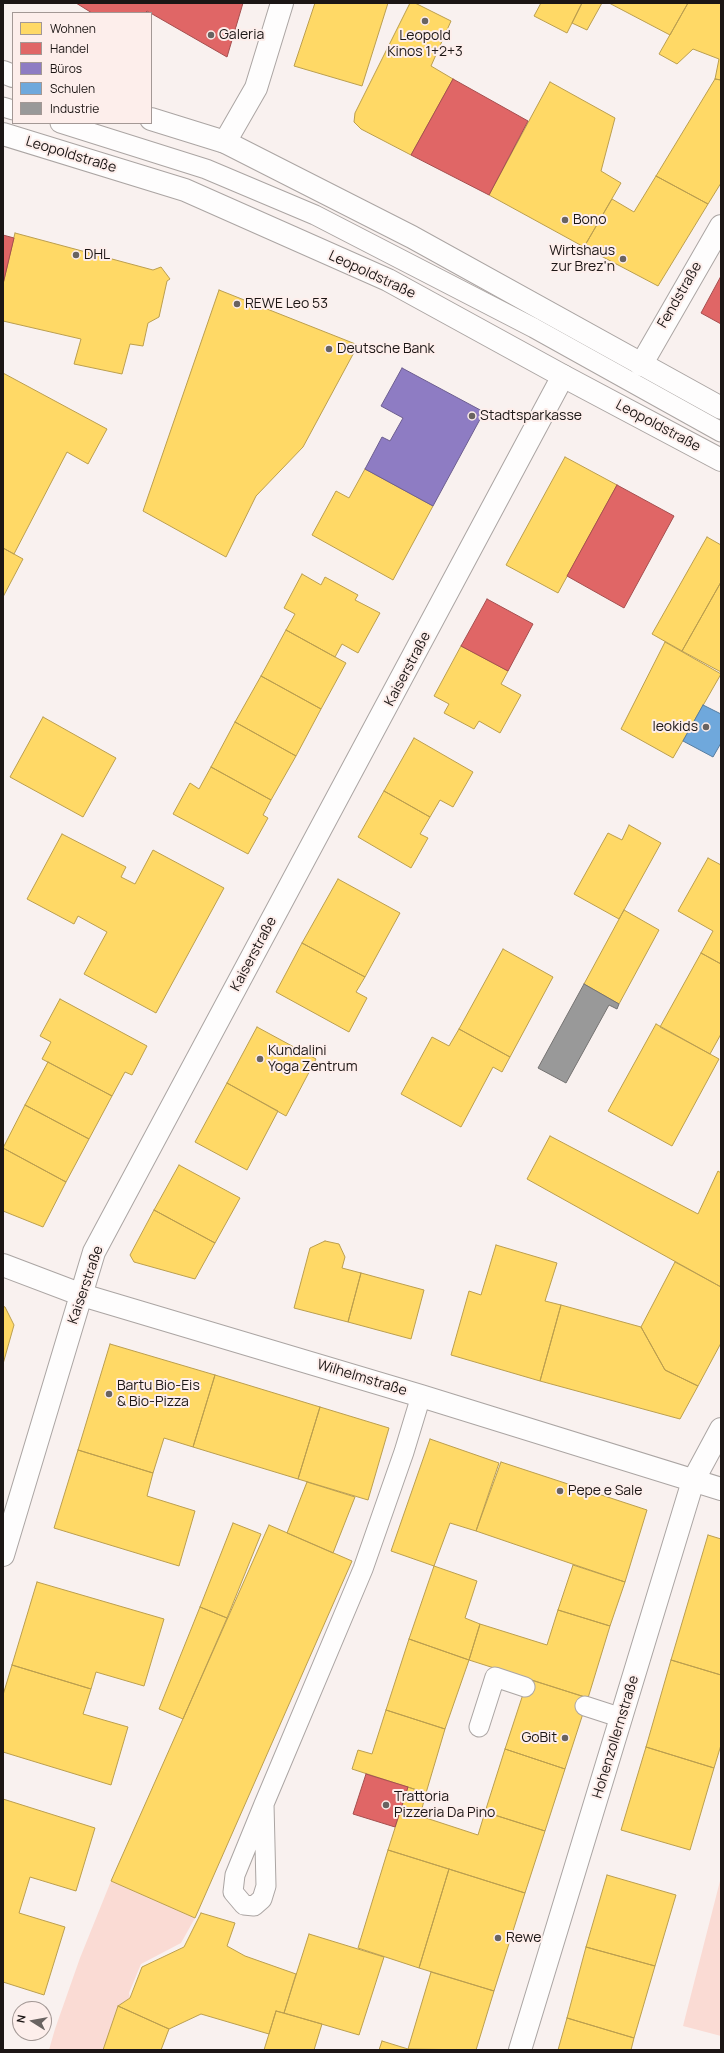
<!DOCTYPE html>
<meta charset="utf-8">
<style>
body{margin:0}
#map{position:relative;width:724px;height:2053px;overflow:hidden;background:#f9f1ef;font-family:Manrope,sans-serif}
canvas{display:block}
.frame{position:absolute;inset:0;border:4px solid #1c1615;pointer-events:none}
.legend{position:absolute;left:12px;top:12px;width:140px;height:112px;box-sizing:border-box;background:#fdeeeb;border:1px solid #a39895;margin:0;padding:5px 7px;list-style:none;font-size:12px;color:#1c1615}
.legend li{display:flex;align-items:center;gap:8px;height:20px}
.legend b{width:20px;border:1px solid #a39895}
.north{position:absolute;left:12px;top:2001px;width:40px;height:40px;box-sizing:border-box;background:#fdeeeb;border:1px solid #a39895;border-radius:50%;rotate:281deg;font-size:11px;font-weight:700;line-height:16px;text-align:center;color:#1c1615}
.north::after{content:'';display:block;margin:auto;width:14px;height:18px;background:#696361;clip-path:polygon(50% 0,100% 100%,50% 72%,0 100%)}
</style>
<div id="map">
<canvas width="724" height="2053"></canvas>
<div class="frame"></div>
<ul class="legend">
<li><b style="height:11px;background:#ffd966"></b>Wohnen</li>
<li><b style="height:11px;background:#e06666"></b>Handel</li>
<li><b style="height:11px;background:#8e7cc3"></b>Büros</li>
<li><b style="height:11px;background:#6fa8dc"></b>Schulen</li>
<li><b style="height:11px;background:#999"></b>Industrie</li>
</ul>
<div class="north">N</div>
</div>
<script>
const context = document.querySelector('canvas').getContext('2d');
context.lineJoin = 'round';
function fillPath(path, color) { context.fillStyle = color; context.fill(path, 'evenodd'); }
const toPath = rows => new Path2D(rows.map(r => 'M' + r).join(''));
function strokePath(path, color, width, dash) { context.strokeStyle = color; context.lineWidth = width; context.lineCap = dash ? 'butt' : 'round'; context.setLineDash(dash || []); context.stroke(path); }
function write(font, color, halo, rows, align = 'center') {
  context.font = font + ' Manrope,sans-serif'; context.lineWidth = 4; context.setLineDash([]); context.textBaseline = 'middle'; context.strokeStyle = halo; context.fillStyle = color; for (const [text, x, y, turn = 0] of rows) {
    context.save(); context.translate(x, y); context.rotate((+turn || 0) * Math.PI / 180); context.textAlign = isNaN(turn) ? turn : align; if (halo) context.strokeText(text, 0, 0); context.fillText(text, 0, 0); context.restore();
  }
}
const green = toPath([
 [111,1881,195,1918,181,1943,141,1964,129,1993,130,1998,118,2006,104,2050,49,2050,55,2029,80,1958],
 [720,1881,721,1881,721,2036,683,2026]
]);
const homes = toPath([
 [315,3,388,3,362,86,294,66,315,3],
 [410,3,415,3,451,21,431,66,453,79,411,155,361,129,354,122,355,113,410,3],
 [541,3,582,3,567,33,534,16,541,3],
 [582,3,602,3,587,30,572,23,582,3],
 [609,3,688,3,670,35,609,3],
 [688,3,721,3,721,80,715,79,719,59,693,49,677,64,659,54,688,3],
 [715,79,721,80,721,183,708,204,656,176,715,79],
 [550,82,615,118,601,171,621,183,584,247,489,195,550,82],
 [656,176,708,204,658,286,584,247,612,199,634,212,656,176],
 [15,233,153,270,161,267,170,279,167,281,159,317,148,323,143,346,130,344,122,374,74,364,81,339,3,321,3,284,15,233],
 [219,290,358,345,303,447,256,496,226,557,143,511,219,290],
 [3,373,107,429,88,464,67,452,14,554,3,548,3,373],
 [565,457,617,485,558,593,506,565,565,457],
 [365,469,433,506,393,580,312,535,336,491,349,498,365,469],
 [707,537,721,545,721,582,682,651,652,634,707,537],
 [3,548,23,559,3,597,3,548],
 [302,574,321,585,325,577,358,595,355,600,380,613,358,653,342,644,335,657,286,630,295,614,284,608,302,574],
 [721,582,721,672,682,651,721,582],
 [286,630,346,663,321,709,261,676,286,630],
 [665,642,721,674,673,758,621,729,665,642],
 [461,646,508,671,501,684,521,695,500,733,479,721,474,729,444,713,449,704,434,696,461,646],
 [261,676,321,709,296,756,235,722,261,676],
 [43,717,116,758,83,817,10,777,43,717],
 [235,722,296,756,271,800,211,767,235,722],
 [414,738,473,772,453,807,440,800,430,817,384,791,414,738],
 [211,767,271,800,263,815,268,818,248,854,173,814,190,783,199,789,211,767],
 [384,791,430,817,420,834,428,838,411,868,358,837,384,791],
 [629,825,661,843,619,919,574,894,608,833,622,840,629,825],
 [62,834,126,867,121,877,135,884,153,850,224,888,156,1013,84,974,107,932,78,916,74,924,27,899,62,834],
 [708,858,721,865,721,964,701,953,713,931,678,911,708,858],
 [338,879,400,913,365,977,302,943,338,879],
 [624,910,659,930,619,1004,584,984,624,910],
 [302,943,365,977,356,992,367,998,349,1032,276,992,302,943],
 [503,949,553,977,510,1057,459,1029,503,949],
 [701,953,721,964,721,1034,710,1054,660,1027,701,953],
 [60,999,147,1046,132,1075,125,1072,112,1096,42,1059,51,1042,40,1036,60,999],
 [656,1024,719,1059,672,1146,608,1111,656,1024],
 [257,1027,316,1059,286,1116,227,1083,257,1027],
 [459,1029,510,1057,502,1072,493,1067,461,1127,401,1094,432,1037,449,1046,459,1029],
 [48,1062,112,1096,89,1139,25,1105,48,1062],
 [227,1083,278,1111,247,1170,195,1142,227,1083],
 [25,1105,89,1139,66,1182,3,1148,25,1105],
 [550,1136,698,1214,718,1171,721,1173,721,1287,527,1179,550,1136],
 [3,1148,66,1182,43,1227,3,1211,3,1148],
 [179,1165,240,1198,215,1243,154,1210,179,1165],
 [154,1210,215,1243,195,1279,134,1262,130,1255,154,1210],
 [325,1241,339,1244,345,1257,342,1268,361,1273,348,1322,294,1308,310,1248,325,1241],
 [496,1245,557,1263,545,1301,561,1305,540,1381,451,1355,469,1291,481,1295,496,1245],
 [675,1262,721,1287,721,1343,698,1386,665,1370,641,1327,675,1262],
 [361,1273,424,1290,411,1339,348,1322,361,1273],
 [561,1305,641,1327,665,1370,698,1386,680,1419,540,1381,561,1305],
 [3,1306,5,1307,14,1325,3,1364,3,1306],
 [110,1344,215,1375,193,1447,164,1438,153,1473,78,1450,110,1344],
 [215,1375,320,1407,298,1479,193,1447,215,1375],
 [320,1407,389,1428,368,1500,298,1479,320,1407],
 [430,1439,499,1463,476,1531,450,1523,434,1566,391,1551,430,1439],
 [78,1450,153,1473,147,1496,195,1511,179,1566,54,1528,78,1450],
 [501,1462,647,1510,625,1582,476,1531,501,1462],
 [307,1482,355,1497,333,1553,287,1533,307,1482],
 [233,1523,261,1534,227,1618,200,1607,233,1523],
 [269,1525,352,1561,195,1918,111,1881,269,1525],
 [708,1535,721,1539,721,1675,671,1660,708,1535],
 [573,1565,625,1582,610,1626,558,1610,573,1565],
 [434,1566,477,1581,465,1618,480,1624,469,1660,409,1639,434,1566],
 [37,1582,164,1619,144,1686,96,1672,91,1689,12,1665,37,1582],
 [200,1607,227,1618,183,1719,159,1709,200,1607],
 [558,1610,610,1626,588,1698,469,1660,480,1624,547,1645,558,1610],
 [409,1639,469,1660,445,1729,386,1710,409,1639],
 [671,1660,721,1675,721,1745,714,1768,646,1747,671,1660],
 [12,1665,91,1689,83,1714,128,1727,111,1785,3,1752,3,1695,12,1665],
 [528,1679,588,1698,565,1769,505,1749,528,1679],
 [386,1710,445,1729,426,1793,352,1769,358,1750,372,1754,386,1710],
 [646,1747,714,1768,690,1850,621,1830,646,1747],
 [505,1749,565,1769,545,1831,485,1812,505,1749],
 [408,1787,426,1793,420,1816,478,1835,485,1812,545,1831,525,1893,388,1850,408,1787],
 [3,1799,95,1828,76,1891,30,1877,19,1913,65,1927,44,1995,3,1982,3,1799],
 [388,1850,449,1869,419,1968,358,1948,388,1850],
 [449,1869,525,1893,494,1991,419,1968,449,1869],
 [607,1875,676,1895,655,1966,586,1947,607,1875],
 [201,1913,235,1923,227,1946,245,1956,296,1974,284,2013,276,2011,269,2034,201,2014,169,2029,118,2006,130,1998,142,1967,184,1947,201,1913],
 [309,1934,384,1957,359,2035,284,2013,309,1934],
 [586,1947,655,1966,634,2038,567,2018,586,1947],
 [431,1972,494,1991,476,2050,408,2049,431,1972],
 [118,2006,169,2029,161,2050,103,2050,118,2006],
 [276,2011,322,2024,314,2050,264,2050,276,2011],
 [567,2018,634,2038,631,2050,558,2050,567,2018],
 [382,2041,408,2049,411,2050,379,2050,382,2041]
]);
const shops = toPath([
 [76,3,243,3,227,57,147,11,145,13,92,13,76,3],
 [453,79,528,121,489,195,411,155,453,79],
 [3,235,14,238,3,284,3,235],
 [721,276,721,324,701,313,721,276],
 [617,485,674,516,624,608,567,576,617,485],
 [487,599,533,624,508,671,461,646,487,599],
 [366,1774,408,1787,395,1827,353,1814,366,1774]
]);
const offices = toPath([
 [402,368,484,412,433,506,365,469,382,437,390,441,403,418,381,406,402,368]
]);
const schools = toPath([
 [703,705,721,714,721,743,713,757,683,741,703,705]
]);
const industry = toPath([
 [584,984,619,1004,617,1009,609,1005,566,1083,538,1068,584,984]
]);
const lane = toPath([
 [3,107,13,110],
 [60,123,206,169,315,215,534,328,721,432],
 [585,1706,622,1718],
 [479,1727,495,1677,525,1687],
 [264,1804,266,1886,262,1899,254,1906,244,1905,233,1892,235,1875,264,1804,363,1569,404,1452,421,1396]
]);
const street = toPath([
 [225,142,256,88,282,3],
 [641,365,721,226],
 [3,1265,82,1295,421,1396,721,1489],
 [3,1555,94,1252,563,376]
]);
const secondary = toPath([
 [3,72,13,76],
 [151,119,225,142,412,237,721,408],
 [3,134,185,190,388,280,563,376,721,460],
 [520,2050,693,1481,721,1429]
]);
const markers = [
 [425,21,4,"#696361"],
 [211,35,4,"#696361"],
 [565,220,4,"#696361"],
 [76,255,4,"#696361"],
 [623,259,4,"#696361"],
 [237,304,4,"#696361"],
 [329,349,4,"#696361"],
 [472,416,4,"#696361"],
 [706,727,4,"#696361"],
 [260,1059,4,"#696361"],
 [109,1394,4,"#696361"],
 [560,1491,4,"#696361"],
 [565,1738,4,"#696361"],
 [386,1805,4,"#696361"],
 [498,1938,4,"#696361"]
];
const poiNames = [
 ["Galeria",219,35],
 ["Leopold",425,36,"center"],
 ["Kinos 1+2+3",425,52,"center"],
 ["Bono",573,220],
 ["Wirtshaus",615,251,"right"],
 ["zur Brez'n",615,267,"right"],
 ["DHL",84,255],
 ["REWE Leo 53",245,304],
 ["Deutsche Bank",337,349],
 ["Stadtsparkasse",480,416],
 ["leokids",698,727,"right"],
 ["Kundalini",268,1051],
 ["Yoga Zentrum",268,1067],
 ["Bartu Bio-Eis",117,1386],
 ["& Bio-Pizza",117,1402],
 ["Pepe e Sale",568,1491],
 ["GoBit",557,1738,"right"],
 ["Trattoria",394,1797],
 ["Pizzeria Da Pino",394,1813],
 ["Rewe",506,1938]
];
const streetNames = [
 ["Leopoldstraße",71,155,17],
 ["Leopoldstraße",372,275,25],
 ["Fendstraße",680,295,-60],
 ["Leopoldstraße",658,426,28],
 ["Kaiserstraße",408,669,-62],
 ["Kaiserstraße",254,954,-62],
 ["Kaiserstraße",86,1285,-71],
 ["Wilhelmstraße",362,1378,17],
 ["Hohenzollernstraße",616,1737,-73]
];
fillPath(green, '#fadbd4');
fillPath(homes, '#ffd966');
strokePath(homes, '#bb9e4e', 1);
fillPath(shops, '#e06666');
strokePath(shops, '#a54e4e', 1);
fillPath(offices, '#8e7cc3');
strokePath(offices, '#6c5d8f', 1);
fillPath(schools, '#6fa8dc');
strokePath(schools, '#567ca0', 1);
fillPath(industry, '#999');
strokePath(industry, '#747271', 1);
strokePath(lane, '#aba5a3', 21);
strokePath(street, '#aba5a3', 24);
strokePath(secondary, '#aba5a3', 24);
strokePath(lane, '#fefdfd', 19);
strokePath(street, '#fefdfd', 22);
strokePath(secondary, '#fefdfd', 22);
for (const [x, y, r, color] of markers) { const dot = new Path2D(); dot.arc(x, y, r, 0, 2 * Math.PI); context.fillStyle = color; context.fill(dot); strokePath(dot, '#fdeeeb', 1.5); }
write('14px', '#1c1615', '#fdeeeb', poiNames, 'left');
write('14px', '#1c1615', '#fdeeeb', streetNames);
</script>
